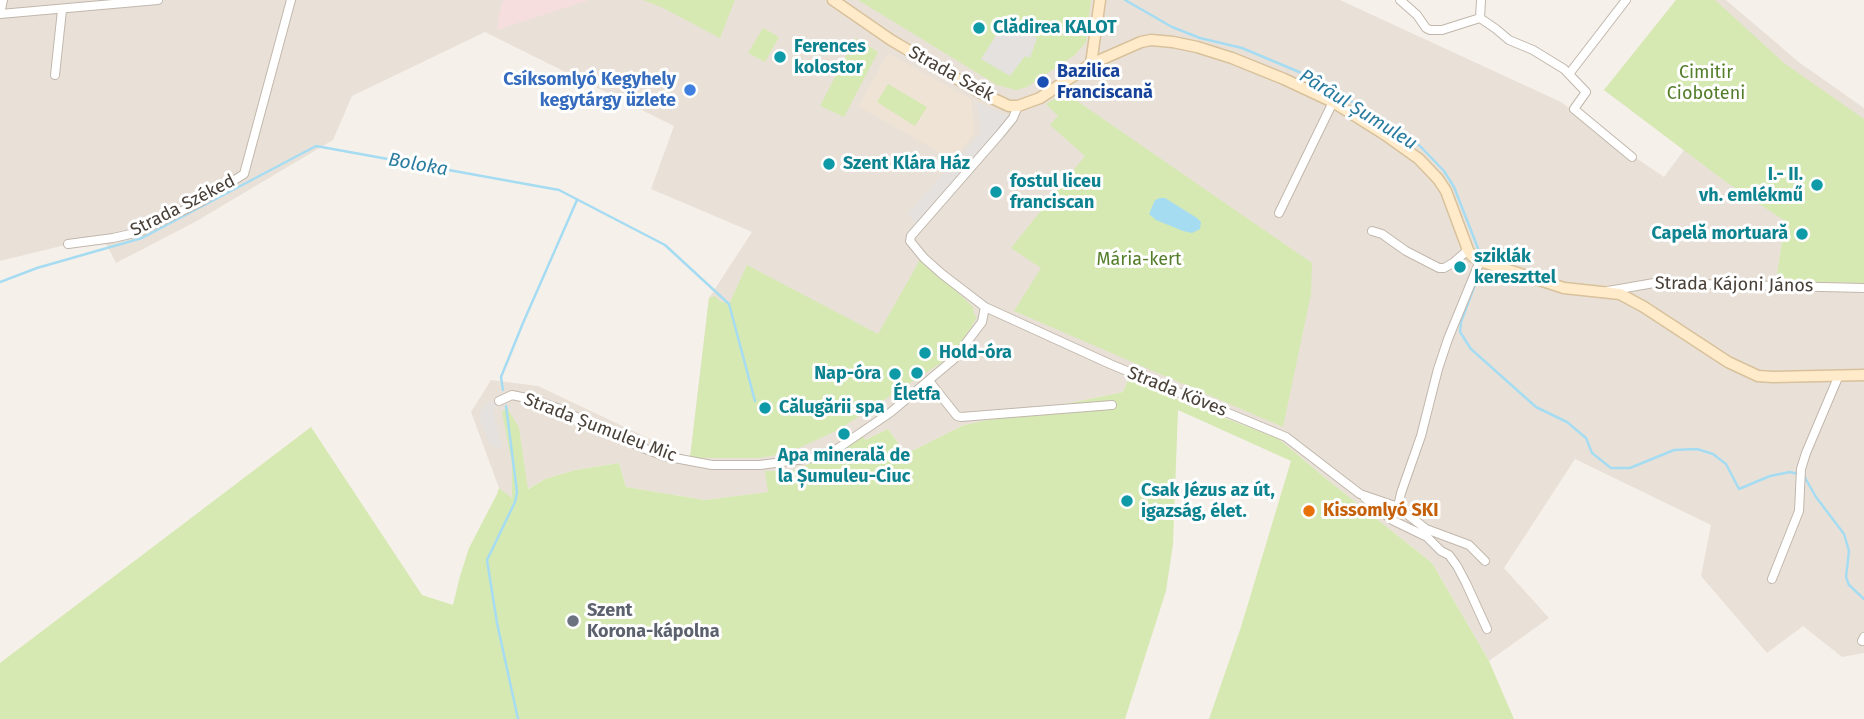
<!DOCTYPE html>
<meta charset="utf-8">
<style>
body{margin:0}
canvas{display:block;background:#f5f0ea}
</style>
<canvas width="1864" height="719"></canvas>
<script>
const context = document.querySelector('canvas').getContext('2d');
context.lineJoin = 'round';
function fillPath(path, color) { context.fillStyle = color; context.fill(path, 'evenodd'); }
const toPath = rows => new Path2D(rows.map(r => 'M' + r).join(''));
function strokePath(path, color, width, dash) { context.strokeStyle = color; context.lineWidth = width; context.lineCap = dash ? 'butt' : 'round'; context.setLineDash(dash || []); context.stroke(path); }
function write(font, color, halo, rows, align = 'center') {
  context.font = font + ' "Fira Sans",sans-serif'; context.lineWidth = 6; context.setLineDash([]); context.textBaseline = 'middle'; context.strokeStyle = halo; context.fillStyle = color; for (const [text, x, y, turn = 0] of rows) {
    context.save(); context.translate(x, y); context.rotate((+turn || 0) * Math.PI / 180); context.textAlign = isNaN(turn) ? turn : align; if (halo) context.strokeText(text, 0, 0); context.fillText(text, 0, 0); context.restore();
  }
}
const residential = toPath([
 [0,0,1340,0,1561,102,1630,154,1664,177,1684,150,1604,90,1676,0,1726,0,1800,63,1864,108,1864,653,1842,657,1803,626,1767,653,1701,576,1711,525,1575,459,1504,568,1549,618,1489,661,1432,563,1324,477,1279,439,1179,399,1128,380,1123,392,964,425,906,454,888,429,821,460,791,471,766,471,769,492,705,500,626,487,619,463,575,470,545,479,511,498,499,488,471,412,491,380,538,386,690,458,709,298,752,232,651,189,674,126,485,32,352,96,333,140,195,222,116,263,102,236,0,261]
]);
const education = toPath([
 [888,53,971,99,975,133,953,160,858,106]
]);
const medical = toPath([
 [503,0,589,0,497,30,499,14]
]);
const green = toPath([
 [643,0,735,0,720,38,661,7],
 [858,0,1091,0,1086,42,1075,55,1027,87,1016,90,997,85],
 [1676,0,1715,0,1784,63,1864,119,1864,283,1776,281,1785,221,1726,182,1604,90],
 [763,28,779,37,765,62,748,53],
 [855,38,878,52,844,117,820,106],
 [888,84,927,107,915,126,877,102],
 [1064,92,1312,263,1311,294,1283,427,1014,311,1041,268,1011,248,1085,156,1050,125,1058,116,1046,104],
 [921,258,973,307,974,314,977,317,972,326,950,357,838,430,788,453,759,458,690,458,709,298,715,296,720,301,729,304,747,265,878,334],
 [1128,380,1279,439,1324,477,1432,563,1489,661,1514,719,1209,719,1241,627,1291,461,1178,410,1173,544,1166,591,1125,719,0,719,0,663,311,427,422,595,453,605,460,576,469,548,497,494,499,488,512,498,512,464,502,412,507,407,519,428,528,489,545,479,575,470,619,463,626,487,705,500,768,492,765,471,791,471,830,456,863,436,865,440,888,429,906,454,964,425,1123,392]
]);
const parking = toPath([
 [1012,22,1037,38,1030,58,1025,56,1010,76,981,59,1004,23],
 [977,103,1013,118,918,227,908,213,982,132],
 [491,401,497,404,493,413,502,449,489,444,480,418,481,411,486,403]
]);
const water = toPath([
 [1160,198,1165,198,1197,218,1201,222,1200,229,1192,233,1183,231,1156,220,1149,214,1155,200]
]);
const stream = toPath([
 [1125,0,1172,27,1200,38,1242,48,1304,74,1351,101,1419,145,1444,171,1454,187,1481,256],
 [1482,266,1461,322,1460,332,1471,349,1536,407,1567,422,1586,438,1592,453,1611,468,1630,468,1674,450,1697,449,1713,454,1726,464,1739,489,1770,476,1790,472,1798,474],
 [0,282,37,268,142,238,316,146,559,190,665,245,729,304,755,401],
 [503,390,501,377,523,323,577,200],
 [506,406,517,492,515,502,487,560,497,623,518,719],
 [1804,476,1816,497,1844,534,1849,551,1846,577,1849,585,1864,599]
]);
const street = toPath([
 [1400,0,1417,15,1426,28,1430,30,1442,30,1480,18,1496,29,1509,40,1533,50,1564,69,1586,92,1574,109,1632,157],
 [0,14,158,0],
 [0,14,3,0],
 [1480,18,1481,0],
 [1569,74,1626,0],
 [55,75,62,10],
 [1279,213,1333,102],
 [1372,231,1382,234,1406,251,1439,268,1444,268,1453,263,1468,250],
 [68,244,113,238,139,232,200,202,244,174,291,0],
 [1608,291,1654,283,1864,288],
 [985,307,1110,364,1286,437,1360,494,1398,507,1426,529,1469,545,1485,561],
 [929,381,957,416,961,417,1112,405],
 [499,401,512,395,531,399,557,408,643,448,664,456,712,465,760,465,812,458,837,449,891,412,954,359,982,322,985,307,942,274,924,258,910,241,911,236,1000,134,1013,118,1018,106],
 [1365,498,1394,521,1427,537,1441,551,1449,555,1457,566,1466,583,1487,629],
 [1398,507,1401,493,1421,436,1438,369,1448,339,1480,261],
 [1772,579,1799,511,1801,469,1806,453,1839,375],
 [1862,641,1864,637]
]);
const secondary = toPath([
 [833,0,891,40,952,76,979,92,1009,106,1018,106,1040,98,1091,64,1141,42,1151,40,1173,42,1197,47,1232,58,1284,79,1333,102,1384,134,1419,159,1438,179,1446,191,1468,250,1472,256,1480,261,1564,288,1620,294,1644,307,1728,362,1758,376,1773,377,1864,375],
 [1091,64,1100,0]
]);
const markers = [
 [979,28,7,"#0f9aa8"],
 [780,57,7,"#0f9aa8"],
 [1043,82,7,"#1a4fb4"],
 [690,90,7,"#3f7fe0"],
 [829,164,7,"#0f9aa8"],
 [1817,185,7,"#0f9aa8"],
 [996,192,7,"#0f9aa8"],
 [1802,234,7,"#0f9aa8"],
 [1460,267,7,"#0f9aa8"],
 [925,353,7,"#0f9aa8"],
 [917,373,7,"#0f9aa8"],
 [895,374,7,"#0f9aa8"],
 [765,408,7,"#0f9aa8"],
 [844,434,7,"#0f9aa8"],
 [1127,501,7,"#0f9aa8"],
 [1309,511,7,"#e8710a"],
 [573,621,7,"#6b7280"]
];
const cultureNames = [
 ["Clădirea KALOT",993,28],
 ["Ferences",794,47],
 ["kolostor",794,68],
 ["Szent Klára Ház",843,164],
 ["I.- II.",1803,175,"right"],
 ["vh. emlékmű",1803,196,"right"],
 ["fostul liceu",1010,182],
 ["franciscan",1010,203],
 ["Capelă mortuară",1788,234,"right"],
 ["sziklák",1474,257],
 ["kereszttel",1474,278],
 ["Hold-óra",939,353],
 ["Nap-óra",881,374,"right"],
 ["Életfa",917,395,"center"],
 ["Călugării spa",779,408],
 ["Apa minerală de",844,456,"center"],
 ["la Șumuleu-Ciuc",844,477,"center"],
 ["Csak Jézus az út,",1141,491],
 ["igazság, élet.",1141,512]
];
const transitNames = [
 ["Bazilica",1057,72],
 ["Franciscană",1057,93]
];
const parkNames = [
 ["Cimitir",1706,73],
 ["Cioboteni",1706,94],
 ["Mária-kert",1139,260]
];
const streetNames = [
 ["Strada Szék",951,74,29],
 ["Strada Széked",183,206,-27],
 ["Strada Kájoni János",1734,285,1],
 ["Strada Köves",1177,392,22],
 ["Strada Șumuleu Mic",600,428,21]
];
const shopNames = [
 ["Csíksomlyó Kegyhely",676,80],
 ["kegytárgy üzlete",676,101]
];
const foodNames = [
 ["Kissomlyó SKI",1323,511]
];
const worshipNames = [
 ["Szent",587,611],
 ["Korona-kápolna",587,632]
];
const waterNames = [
 ["Pârâul Șumuleu",1358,110,32],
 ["Boloka",418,165,10]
];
fillPath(residential, '#e9e1d8');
fillPath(education, '#eee3d4');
fillPath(medical, '#f5dedd');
fillPath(green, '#d7e9b2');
fillPath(parking, '#e4e1de');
fillPath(water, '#a6dcf2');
strokePath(stream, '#a6dcf2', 2.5);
strokePath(street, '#c1b7ac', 10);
strokePath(secondary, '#d8c19b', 13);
strokePath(street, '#fff', 8);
strokePath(secondary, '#ffebca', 10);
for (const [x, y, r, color] of markers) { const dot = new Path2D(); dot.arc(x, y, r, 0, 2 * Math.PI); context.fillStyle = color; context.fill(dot); strokePath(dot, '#fff', 2.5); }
write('bold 18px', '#0d838f', '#fff', cultureNames, 'left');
write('bold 18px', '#164399', '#fff', transitNames, 'left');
write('18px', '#537d29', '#fff', parkNames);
write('18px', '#494038', '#fff', streetNames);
write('bold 18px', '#366cbe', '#fff', shopNames, 'right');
write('bold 18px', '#c56008', '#fff', foodNames, 'left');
write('bold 18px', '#5b616d', '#fff', worshipNames, 'left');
write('italic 19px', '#2a7c9f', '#fff', waterNames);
</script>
